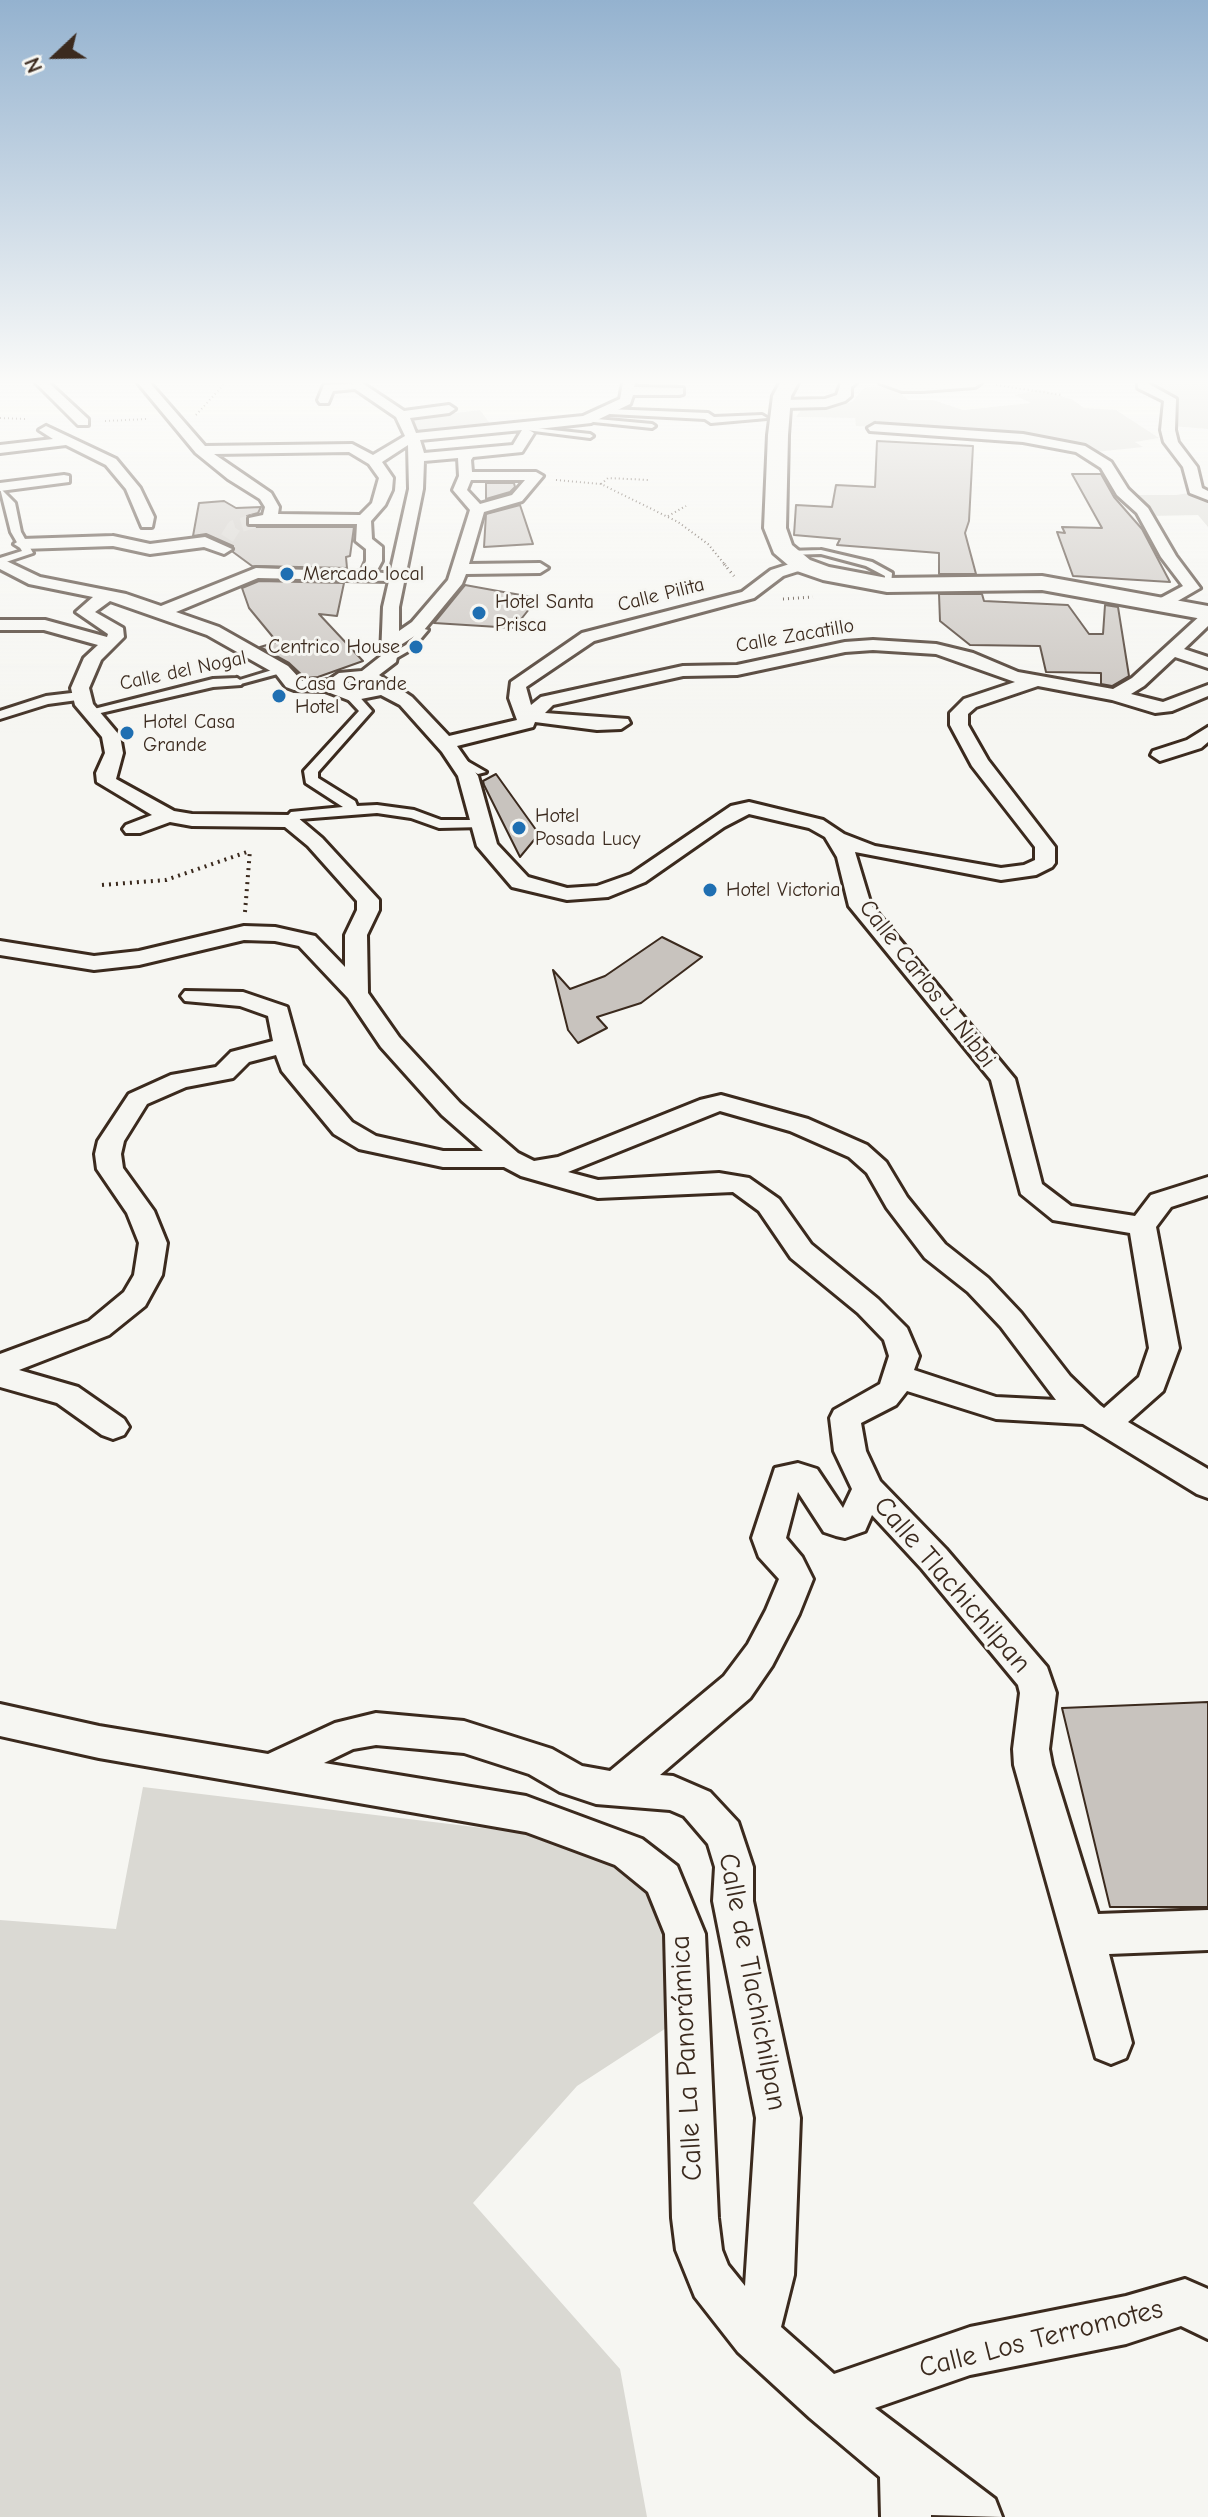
<!DOCTYPE html>
<meta charset="utf-8">
<style>
body{margin:0}
#map{position:relative;width:1208px;height:2517px;overflow:hidden;background:#f6f6f2;font-family:"Comic Neue",sans-serif}
canvas{display:block}
.north{position:absolute;left:16px;top:16px;width:80px;height:80px;-webkit-text-stroke:6px #f6f6f2;paint-order:stroke;rotate:248deg;font-size:22px;font-weight:700;line-height:32px;text-align:center;color:#3b2a1e}
.north::after{content:'';display:block;margin:auto;width:28px;height:36px;background:#3b2a1e;clip-path:polygon(50% 0,100% 100%,50% 72%,0 100%)}
</style>
<div id="map">
<canvas width="1208" height="2517"></canvas>
<div class="north">N</div>
</div>
<script>
const context = document.querySelector('canvas').getContext('2d');
context.lineJoin = 'round';
function fillPath(path, color) { context.fillStyle = color; context.fill(path, 'evenodd'); }
const toPath = rows => new Path2D(rows.map(r => 'M' + r).join(''));
function strokePath(path, color, width, dash) { context.strokeStyle = color; context.lineWidth = width; context.lineCap = dash ? 'butt' : 'round'; context.setLineDash(dash || []); context.stroke(path); }
function write(font, color, halo, rows, align = 'center') {
  context.font = font + ' "Comic Neue",sans-serif'; context.lineWidth = 6; context.setLineDash([]); context.textBaseline = 'middle'; context.strokeStyle = halo; context.fillStyle = color; for (const [text, x, y, turn = 0] of rows) {
    context.save(); context.translate(x, y); context.rotate((+turn || 0) * Math.PI / 180); context.textAlign = isNaN(turn) ? turn : align; if (halo) context.strokeText(text, 0, 0); context.fillText(text, 0, 0); context.restore();
  }
}
const green = toPath([
 [1163,383,1208,383,1208,429,1171,426,1175,397,1149,387],
 [871,386,897,390,908,400,933,400,963,410,1031,403,1015,395,1040,389,1073,400,1084,408,1116,410,1159,438,1135,442,1143,447,1095,452,1028,436,972,429,856,426,855,418,796,417,801,410,852,402,863,389],
 [480,410,492,426,417,437,413,418],
 [1208,490,1208,527,1198,515,1151,516,1134,495,1176,495],
 [143,1787,566,1838,620,1857,657,1889,675,1928,677,2021,577,2086,473,2203,620,2369,647,2517,0,2517,0,1920,116,1929]
]);
const building = toPath([
 [877,441,973,446,969,521,965,533,976,574,939,574,939,553,837,545,840,539,794,535,796,505,832,507,836,485,875,487,877,441],
 [1072,474,1101,474,1114,497,1142,529,1170,582,1073,576,1057,532,1065,533,1062,527,1102,528,1072,474],
 [486,483,514,483,515,487,510,492,486,499,486,483],
 [224,501,236,508,261,507,258,513,247,516,249,527,354,527,350,556,346,557,347,568,252,566,233,552,233,546,206,534,193,536,199,503,224,501],
 [520,505,533,544,484,547,486,514,520,505],
 [259,581,344,583,337,616,319,614,363,661,318,677,305,678,289,663,260,647,277,642,249,608,242,588,259,581],
 [465,585,498,591,538,598,514,628,434,623,465,585],
 [939,594,982,594,984,601,1068,605,1089,634,1103,634,1105,605,1118,607,1129,676,1112,686,1101,684,1101,673,1046,672,1040,646,970,645,940,621,939,594],
 [496,774,539,834,520,857,484,785,483,781,496,774],
 [662,937,702,957,641,1003,597,1017,607,1028,578,1043,568,1030,553,970,570,989,605,976,662,937],
 [1208,1702,1208,1907,1110,1907,1062,1708,1208,1702]
]);
const minorTunnel = toPath([
 [227,538,234,527,254,521]
]);
const pathFar2 = toPath([
 [996,385,1062,395],
 [196,415,225,383],
 [0,418,26,419],
 [105,421,147,419],
 [556,480,601,484,678,522,708,544,726,566],
 [601,484,608,478,649,480],
 [668,516,686,506]
]);
const pathFar1 = toPath([
 [724,564,734,576],
 [783,599,813,597]
]);
const path = toPath([
 [102,885,166,880,250,851],
 [245,912,250,850]
]);
const service = toPath([
 [586,418,652,424,655,426,652,428,584,421,586,418],
 [524,427,590,434,593,436,590,438,526,430,524,427],
 [821,550,872,562,892,573,891,585,884,587,885,576,866,566,821,554,787,555,783,553,787,551,821,550],
 [421,628,428,630,412,649,393,660,387,660,387,656,406,645,421,628],
 [282,667,286,670,285,672,237,685,233,682,282,667],
 [454,757,460,757,486,772,478,774,454,761,454,757]
]);
const pedestrian = toPath([
 [607,409,708,413,714,417,762,415,767,418,711,423,705,419,610,414,607,409],
 [0,488,15,503,21,532,33,553,0,564,0,558,22,551,11,532,0,488],
 [237,678,243,682,241,685,213,687,92,715,86,711,213,679,237,678],
 [80,692,85,693,85,699,48,704,0,719,0,711,46,696,80,692],
 [346,693,356,693,372,711,318,772,318,778,355,801,357,806,377,805,414,810,441,820,479,820,486,824,484,827,439,828,411,818,377,813,300,819,295,824,285,824,283,821,291,812,343,807,306,783,304,771,359,711,345,696,346,693]
]);
const minor = toPath([
 [36,383,49,383,88,419,88,425,78,425,36,383],
 [138,383,150,383,205,446,352,444,373,455,405,436,396,417,355,389,333,391,328,403,320,403,318,400,324,385,362,383,404,411,449,405,455,409,449,413,410,418,416,433,583,416,620,399,623,383,635,383,634,387,683,388,683,394,679,395,633,395,630,404,591,423,529,430,534,433,522,452,473,457,471,460,472,472,536,472,543,476,522,501,484,512,469,564,540,563,548,568,540,573,466,574,462,584,424,630,399,646,396,662,379,675,412,697,449,736,517,720,509,698,511,682,582,633,742,592,771,570,802,560,808,562,808,568,783,576,754,598,594,641,526,687,531,705,541,697,683,666,737,665,845,642,873,640,936,644,973,653,1018,672,1113,689,1132,678,1202,614,1208,612,1208,626,1184,649,1208,657,1208,668,1175,657,1144,686,1131,694,1163,702,1208,685,1208,696,1172,711,1155,713,1112,700,1038,686,976,707,968,714,968,725,988,760,1055,847,1055,863,1052,867,1036,875,1001,880,855,852,871,905,1015,1079,1042,1184,1071,1206,1135,1216,1151,1195,1208,1177,1208,1195,1171,1207,1156,1227,1179,1348,1163,1391,1128,1422,1208,1469,1208,1498,1197,1494,1083,1424,996,1419,907,1391,896,1405,861,1423,866,1451,880,1481,946,1549,1047,1667,1056,1693,1049,1749,1052,1765,1098,1914,1208,1910,1208,1950,1109,1954,1132,2043,1126,2058,1111,2064,1096,2058,1014,1765,1013,1749,1020,1693,1018,1685,922,1569,872,1515,865,1531,845,1538,836,1536,824,1532,798,1492,786,1538,802,1557,813,1579,799,1614,772,1666,750,1698,660,1775,673,1776,710,1792,738,1822,753,1867,753,1901,800,2118,794,2275,781,2327,834,2374,970,2327,1126,2296,1185,2279,1208,2289,1208,2339,1181,2326,1126,2344,970,2375,875,2408,995,2499,1002,2517,931,2515,931,2517,881,2517,880,2477,810,2418,738,2352,695,2297,676,2250,672,2218,665,1934,648,1892,615,1865,526,1832,99,1758,0,1736,0,1704,99,1726,268,1754,335,1723,376,1713,464,1721,552,1749,582,1766,610,1771,724,1676,748,1644,766,1610,779,1579,759,1557,752,1538,775,1468,798,1463,817,1469,843,1508,852,1489,834,1451,830,1418,834,1410,880,1384,889,1356,884,1340,858,1313,791,1258,759,1211,733,1192,598,1198,521,1176,504,1167,443,1167,359,1149,334,1134,282,1071,276,1055,249,1062,233,1078,186,1087,147,1104,124,1141,121,1154,123,1168,154,1211,167,1243,162,1275,145,1306,109,1335,19,1370,78,1387,124,1419,129,1427,124,1435,113,1439,102,1435,57,1403,0,1387,0,1354,89,1321,124,1292,134,1275,139,1243,127,1213,97,1169,95,1154,98,1141,129,1094,171,1075,216,1067,231,1052,273,1041,268,1016,240,1006,185,1001,181,996,185,991,243,992,287,1007,303,1065,352,1122,376,1136,443,1151,483,1151,442,1115,381,1047,348,998,299,946,275,941,244,940,139,965,94,970,0,955,0,941,94,956,139,951,244,926,275,927,315,936,345,967,345,935,357,910,357,901,308,846,285,827,192,826,170,822,140,833,126,833,123,829,126,825,152,815,97,782,96,773,105,753,102,737,75,705,71,688,84,658,98,645,44,630,0,630,0,620,45,620,107,637,108,634,76,612,93,597,29,584,0,569,0,558,40,577,126,594,161,606,256,568,361,572,366,561,366,549,356,541,357,524,249,524,249,518,263,515,265,507,260,499,228,479,196,453,138,383],
 [522,430,513,445,424,453,420,440,522,430],
 [408,445,409,489,390,574,376,572,382,561,382,547,372,539,371,521,385,505,392,490,393,478,382,462,408,445],
 [349,452,369,464,379,478,372,503,360,515,278,514,279,507,271,493,214,454,349,452],
 [458,458,459,476,453,490,470,510,448,580,412,622,399,631,399,607,423,489,424,461,458,458],
 [471,480,525,480,512,495,480,504,467,490,471,480],
 [258,578,389,581,383,607,381,656,362,671,339,673,329,680,302,681,288,666,219,627,176,612,258,578],
 [110,601,207,635,276,674,286,687,294,690,325,691,351,701,381,695,400,705,442,752,458,776,477,846,512,887,567,900,608,897,645,882,724,827,749,814,809,828,825,837,837,857,849,906,991,1080,1021,1194,1053,1220,1130,1233,1149,1348,1139,1377,1104,1408,1100,1405,1070,1376,1021,1313,988,1278,945,1244,907,1197,886,1162,867,1145,808,1119,721,1095,700,1100,558,1157,534,1161,518,1153,460,1103,399,1037,368,993,367,935,379,910,379,900,322,838,297,817,290,815,192,814,174,811,116,779,123,753,120,736,93,704,89,688,101,660,124,637,123,628,95,612,110,601],
 [873,650,936,654,1015,682,964,699,950,713,950,725,972,766,1035,847,1035,860,1024,865,1001,868,875,846,844,834,823,820,749,802,731,806,631,874,597,886,567,888,528,877,497,844,478,776,457,746,533,727,535,722,597,730,621,729,630,723,628,719,545,713,553,705,683,676,737,675,845,652,873,650],
 [364,681,371,685,353,690,343,687,348,682,364,681],
 [720,1111,790,1131,849,1157,867,1173,887,1208,925,1258,968,1292,1001,1327,1056,1400,996,1397,914,1370,919,1356,907,1328,878,1299,811,1244,779,1199,749,1178,719,1173,598,1180,568,1172,720,1111],
 [376,1745,464,1753,529,1774,560,1792,596,1804,670,1810,684,1816,708,1844,715,1867,713,1901,756,2118,745,2286,728,2265,722,2250,718,2218,705,1934,677,1866,642,1839,526,1796,324,1763,353,1749,376,1745],
 [841,383,856,383,851,387,851,396,845,401,826,407,783,408,777,404,783,400,825,399,837,395,841,383],
 [880,383,981,383,975,387,922,391,902,391,880,383],
 [1138,383,1147,383,1176,399,1175,430,1178,442,1197,467,1202,488,1208,491,1208,500,1190,493,1183,467,1164,442,1161,430,1164,401,1138,388,1138,383],
 [875,424,1023,434,1085,446,1111,462,1128,489,1148,508,1176,556,1200,588,1169,606,1157,606,1157,600,1183,586,1161,557,1137,513,1117,495,1101,468,1076,452,1023,442,870,431,868,428,875,424],
 [46,426,116,459,140,488,154,517,152,527,142,527,126,489,106,465,66,445,0,453,0,445,53,439,39,430,46,426],
 [64,475,69,476,69,482,0,491,0,483,64,475],
 [113,536,150,544,205,537,232,549,224,554,204,547,150,554,113,546,22,549,14,544,22,539,113,536],
 [1208,727,1208,742,1201,748,1160,761,1151,755,1153,751,1187,740,1208,727]
]);
const primary = toPath([
 [780,383,798,383,791,396,788,435,786,528,792,545,810,560,829,567,887,578,1042,576,1208,606,1208,620,1042,590,887,592,823,580,794,570,774,553,764,528,768,435,773,396,780,383]
]);
const markers = [
 [287,574,8,"#1f6fb2"],
 [479,613,8,"#1f6fb2"],
 [416,647,8,"#1f6fb2"],
 [279,696,8,"#1f6fb2"],
 [127,733,8,"#1f6fb2"],
 [519,828,8,"#1f6fb2"],
 [710,890,8,"#1f6fb2"]
];
const farPoinames = [
 ["Mercado local",303,574],
 ["Hotel Santa",495,602],
 ["Prisca",495,625],
 ["Centrico House",400,647,"right"],
 ["Casa Grande",295,684],
 ["Hotel",295,707],
 ["Hotel Casa",143,722],
 ["Grande",143,745],
 ["Hotel",535,816],
 ["Posada Lucy",535,839],
 ["Hotel Victoria",726,890]
];
const farStreetnames = [
 ["Calle Pilita",661,595,-14],
 ["Calle Zacatillo",795,636,-10],
 ["Calle del Nogal",183,671,-12]
];
const streetNames = [
 ["Calle Carlos J. Nibbi",927,984,52]
];
const nearStreetnames = [
 ["Calle Tlachichilpan",952,1585,49],
 ["Calle de Tlachichilpan",752,1982,79],
 ["Calle La Panorámica",687,2058,-93],
 ["Calle Los Terromotes",1041,2339,-14]
];
fillPath(green, '#dad9d3');
fillPath(building, '#c8c3be');
strokePath(building, '#3b2a1e', 2);
strokePath(minorTunnel, '#d1cdc8', 14, [14, 7]);
strokePath(service, '#3b2a1e', 6);
strokePath(pedestrian, '#3b2a1e', 6);
strokePath(minor, '#3b2a1e', 6);
strokePath(primary, '#3b2a1e', 6);
strokePath(pathFar2, '#3b2a1e', 2, [1, 3]);
strokePath(pathFar1, '#3b2a1e', 3, [1, 4]);
strokePath(path, '#3b2a1e', 4, [2, 5]);
fillPath(service, '#f6f6f2');
fillPath(pedestrian, '#f6f6f2');
fillPath(minor, '#f6f6f2');
fillPath(primary, '#f6f6f2');
const sky = context.createLinearGradient(0, 0, 0, 735);
sky.addColorStop(0, '#94b2cf');
sky.addColorStop(0.52, '#fbfbf9');
sky.addColorStop(1, '#fbfbf900');
context.fillStyle = sky;
context.fillRect(0, 0, 1208, 735);
for (const [x, y, r, color] of markers) { const dot = new Path2D(); dot.arc(x, y, r, 0, 2 * Math.PI); context.fillStyle = color; context.fill(dot); strokePath(dot, '#f6f6f2', 3); }
write('20px', '#3b2a1e', '#f6f6f2', farPoinames, 'left');
write('20px', '#3b2a1e', '#f6f6f2', farStreetnames);
write('24px', '#3b2a1e', '#f6f6f2', streetNames);
write('28px', '#3b2a1e', '#f6f6f2', nearStreetnames);
</script>
